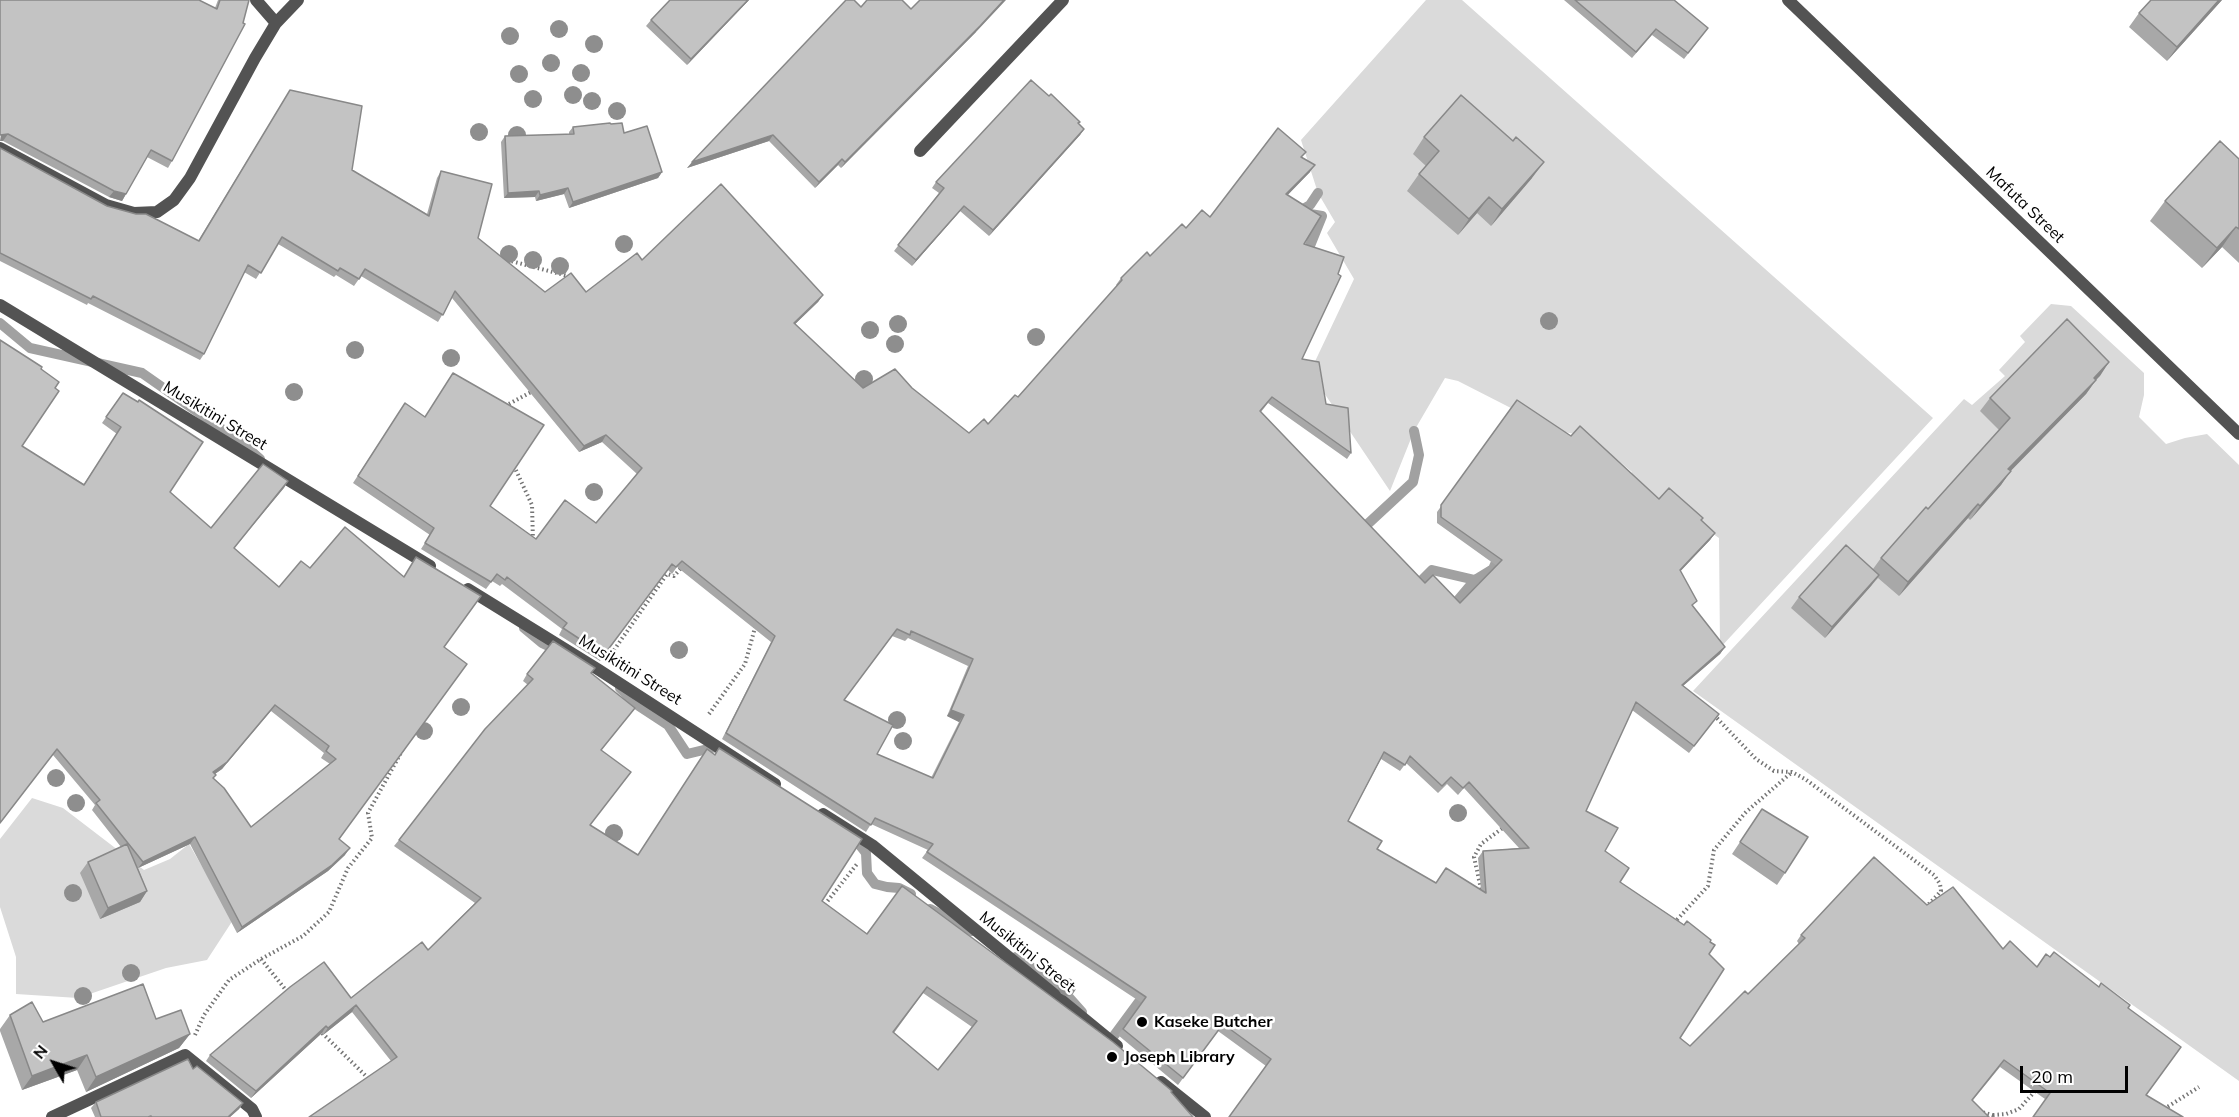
<!DOCTYPE html>
<style>
body{margin:0}
#map{position:relative;width:2239px;height:1117px;overflow:hidden;background:#fff;font-family:Mulish,sans-serif}
canvas{display:block}
.north{position:absolute;left:24px;top:1033px;width:60px;height:60px;-webkit-text-stroke:4px #fff;paint-order:stroke;rotate:309deg;font-size:16px;font-weight:700;line-height:24px;text-align:center;color:#000}
.north::after{content:'';display:block;margin:auto;width:21px;height:27px;background:#000;clip-path:polygon(50% 0,100% 100%,50% 72%,0 100%)}
.scale{position:absolute;left:2020px;top:1066px;width:108px;height:27px;box-sizing:border-box;border:3px solid #000;border-top:0;padding-left:8px;font-size:18px;line-height:21px;white-space:nowrap;color:#000;-webkit-text-stroke:4px #fff;paint-order:stroke}
</style>
<div id="map">
<canvas width="2239" height="1117"></canvas>
<div class="north">N</div>
<div class="scale">20 m</div>
</div>
<script>
const context = document.querySelector('canvas').getContext('2d');
context.lineJoin = 'round';
function fillPath(path, color) { context.fillStyle = color; context.fill(path, 'evenodd'); }
const toPath = rows => new Path2D(rows.map(r => 'M' + r).join(''));
function strokePath(path, color, width, dash) { context.strokeStyle = color; context.lineWidth = width; context.lineCap = dash ? 'butt' : 'round'; context.setLineDash(dash || []); context.stroke(path); }
function write(font, color, halo, rows, align = 'center') {
  context.font = font + ' Mulish,sans-serif'; context.lineWidth = 5; context.setLineDash([]); context.textBaseline = 'middle'; context.strokeStyle = halo; context.fillStyle = color; for (const [text, x, y, turn = 0] of rows) {
    context.save(); context.translate(x, y); context.rotate((+turn || 0) * Math.PI / 180); context.textAlign = isNaN(turn) ? turn : align; if (halo) context.strokeText(text, 0, 0); context.fillText(text, 0, 0); context.restore();
  }
}
const green = toPath([
 [1426,0,1462,0,1933,418,1720,648,1719,538,1661,498,1620,537,1601,517,1632,472,1590,437,1554,430,1458,381,1445,378,1414,431,1390,491,1310,372,1354,279,1327,233,1335,222,1318,193,1301,140],
 [2051,304,2071,306,2144,373,2144,395,2139,417,2166,444,2185,438,2207,434,2239,465,2239,1081,1693,691,1964,399,1972,405,2005,376,1999,370,2025,342,2020,336],
 [32,798,63,808,144,870,170,859,189,844,233,920,207,960,166,968,78,998,16,994,16,957,0,907,0,839]
]);
const stream = toPath([
 [1305,258,1322,216,1298,212,1310,205,1318,193],
 [0,323,30,348,142,373,242,443,260,459],
 [1359,532,1413,482,1419,455,1414,431],
 [1413,589,1432,570,1475,580,1493,569,1500,553],
 [1456,612,1453,606,1475,580],
 [524,628,542,643,561,652],
 [620,688,639,706,668,725,687,754,716,747,720,751],
 [851,834,866,853,867,873,875,884,887,887,899,888,911,894],
 [930,909,972,931],
 [1016,957,1058,985,1082,1012],
 [1113,1037,1147,991]
]);
const path = toPath([
 [503,259,568,276,570,279],
 [505,406,533,391],
 [514,466,532,505,533,541],
 [614,650,667,574,674,576,682,567],
 [709,714,745,664,756,624],
 [1714,715,1756,759,1774,771,1792,772,1805,779,1934,875,1940,884,1941,891,1928,905],
 [1481,889,1474,857,1481,844,1504,827],
 [822,908,857,864],
 [1674,923,1708,886,1714,850,1746,812,1791,773],
 [261,959,289,994],
 [319,1030,369,1079],
 [195,1035,204,1015,229,980,261,959,303,936,329,912,348,868,372,838,368,813,403,749],
 [2164,1109,2199,1087],
 [1979,1111,1995,1116],
 [1993,1115,2006,1114,2019,1109,2037,1089]
]);
const lane = toPath([
 [256,0,276,23],
 [1788,0,2239,434],
 [0,148,106,205,134,213,157,212,174,200,190,178,255,58,276,23,298,0],
 [920,151,1063,0]
]);
const street = toPath([
 [0,305,430,566],
 [468,589,599,670,775,784],
 [823,814,872,845,1117,1046],
 [1161,1082,1205,1117],
 [52,1117,185,1055,252,1109,256,1117]
]);
const trees = [
 [559,29],
 [510,36],
 [594,44],
 [551,63],
 [581,73],
 [519,74],
 [573,95],
 [533,99],
 [592,101],
 [617,111],
 [479,132],
 [517,135],
 [624,244],
 [509,254],
 [533,260],
 [560,266],
 [1549,321],
 [898,324],
 [870,330],
 [1036,337],
 [895,344],
 [355,350],
 [451,358],
 [864,379],
 [294,392],
 [594,492],
 [679,650],
 [461,707],
 [897,720],
 [424,731],
 [903,741],
 [56,778],
 [76,803],
 [1458,813],
 [614,833],
 [73,893],
 [131,973],
 [1067,987],
 [83,996]
];
const wall = toPath([
 [0,0,215,8,218,0,249,0,172,161,168,168,147,157,122,201,109,197,3,141],
 [749,0,687,65,646,26,651,20],
 [1564,0,1674,0,1708,28,1684,59,1652,35,1632,58],
 [2222,0,2167,61,2129,27,2139,13],
 [861,7,911,9,976,32,841,168,838,165,815,188,769,141,687,168],
 [290,90,352,170,427,214,437,178,441,171,478,238,545,292,586,292,642,260,823,295,818,302,795,324,863,388,912,388,969,433,988,424,1018,397,1117,286,1116,285,1121,278,1186,228,1210,217,1306,152,1302,157,1310,172,1287,195,1304,244,1302,359,1351,453,1347,459,1268,403,1261,412,1425,583,1460,603,1497,566,1437,523,1437,512,1517,400,1659,499,1701,520,1715,533,1710,540,1680,571,1693,607,1725,647,1720,654,1683,686,1719,714,1689,753,1632,710,1586,811,1620,882,1710,942,1709,954,1680,1038,1690,1046,1748,994,1799,944,1797,941,1801,935,1927,905,2003,949,2037,967,2099,987,2130,1005,2045,1099,2000,1067,1973,1100,1266,1066,1218,1031,1178,1085,1118,1035,1142,1003,922,858,928,850,871,824,866,832,722,739,771,642,677,567,672,574,668,570,600,661,559,635,562,629,502,584,500,586,492,581,486,589,421,549,430,535,353,483,405,403,490,506,536,539,596,523,637,474,602,442,579,452,452,298,438,322,361,276,354,286,336,275,334,277,278,244,256,279,244,272,204,354,200,360,88,303,87,305,0,261,0,148,107,206,198,241],
 [892,636,905,641,908,638,968,666,947,716,959,722,931,778,877,754,844,700],
 [1381,759,1400,771,1406,763,1438,793,1447,784,1458,795,1464,788,1519,848,1483,851,1478,858,1481,890,1436,883,1377,849,1348,821],
 [611,124,624,133,662,172,658,178,569,208,564,194,536,201,535,197,504,198,501,142,505,136,569,134,569,132,573,127],
 [1079,124,1084,129,1080,135,989,236,960,211,912,266,894,251,939,193,932,188,936,182],
 [1424,137,1532,178,1491,226,1477,213,1458,235,1407,191,1419,174,1426,166,1413,154],
 [2239,159,2239,263,2222,247,2202,268,2150,221,2165,201],
 [0,340,41,369,55,388,22,446,84,484,117,434,102,423,123,393,170,492,211,528,288,481,234,548,279,587,310,568,444,648,339,839,345,855,328,871,237,933,190,844,138,868,147,891,140,902,100,919,80,873,88,862,121,847,92,810,95,805,53,755],
 [271,711,324,753,321,758,330,764,251,827,213,779,215,774,222,769],
 [2109,362,2086,394,2010,471,2001,485,1970,520,1968,518,1899,596,1878,578,1871,586,1825,638,1791,608,1799,597,1873,569,1881,558,1928,509,1999,430,1980,411,1990,398],
 [591,673,635,708,601,750,590,825,638,855,719,748,822,901,867,934,1171,1093,391,1061,352,1012,323,1035,322,1033,251,1098,206,1061,210,1055,351,998,428,950,475,903,394,846,528,685,523,681,527,674],
 [923,993,972,1027,938,1070,894,1033],
 [1762,809,1785,873,1777,885,1732,854],
 [10,1015,43,1022,156,1019,190,1034,179,1048,86,1092,77,1070,22,1090,0,1031,0,1029],
 [193,1069,243,1103,239,1109,230,1117,95,1117,91,1108,96,1102]
]);
const shadedWall = toPath([
 [748,0,749,0,687,65,691,59],
 [1004,0,1006,0,976,32,841,168,845,162],
 [2219,0,2222,0,2167,61,2177,47],
 [1084,129,1080,135,989,236,993,230],
 [1,134,8,134,3,141,0,141],
 [773,135,769,141,687,168,692,162],
 [842,159,838,165,815,188,819,182],
 [1544,162,1532,178,1491,226,1502,209],
 [1315,165,1310,172,1282,201,1286,194],
 [662,172,658,178,569,208,573,202],
 [568,188,564,194,536,201,540,195],
 [114,191,126,194,122,201,109,197],
 [539,191,535,197,504,198,508,193],
 [1489,197,1477,213,1458,235,1469,219],
 [964,206,960,211,912,266,916,260],
 [2236,227,2222,247,2202,268,2217,248],
 [823,295,818,302,789,330,794,323],
 [2109,362,2100,376,2084,392,2094,378],
 [2096,380,2086,394,1999,483,2008,469],
 [606,435,602,442,579,452,584,446],
 [2011,471,2001,485,1970,520,1980,506],
 [288,481,284,488,229,554,234,548],
 [1978,504,1968,518,1899,596,1908,582],
 [1715,533,1710,540,1675,577,1680,570],
 [1879,575,1871,586,1825,638,1832,627],
 [1725,647,1720,654,1677,691,1682,685],
 [275,705,222,769,209,778,213,772],
 [951,710,964,715,959,722,947,716],
 [195,837,190,844,138,868,143,862],
 [350,848,345,855,328,871,237,933,242,927],
 [147,891,140,902,100,919,108,908],
 [356,1005,352,1012,323,1035,328,1028],
 [326,1026,322,1033,251,1098,256,1091],
 [190,1034,179,1048,86,1092,96,1077],
 [87,1055,77,1070,22,1090,32,1076],
 [243,1103,239,1109,230,1117,228,1117]
]);
const building = toPath([
 [0,0,199,0,217,9,220,0,249,0,243,23,245,24,172,161,151,150,126,194,114,191,8,134,0,135,0,0],
 [670,0,748,0,691,59,651,20,670,0],
 [846,0,854,0,861,7,867,0,902,0,911,9,920,0,1004,0,980,26,845,162,842,159,819,182,773,135,692,162,846,0],
 [1575,0,1674,0,1708,28,1688,53,1656,29,1636,52,1575,0],
 [2151,0,2219,0,2177,47,2139,13,2151,0],
 [1031,80,1049,96,1051,94,1080,122,1078,123,1084,129,993,230,964,206,916,260,898,245,944,188,936,182,1031,80],
 [290,90,362,106,352,170,429,216,441,171,492,184,478,238,545,292,571,273,586,292,637,253,642,260,721,184,823,295,794,323,863,388,895,369,912,388,969,433,984,419,988,424,1015,395,1018,397,1122,280,1121,278,1147,252,1150,256,1182,224,1186,228,1202,210,1210,217,1278,128,1306,152,1301,157,1315,165,1286,194,1321,216,1304,244,1344,257,1338,274,1341,276,1302,359,1319,362,1326,404,1348,408,1351,453,1272,397,1260,411,1425,583,1433,575,1460,603,1502,560,1441,517,1441,505,1517,400,1571,436,1580,426,1659,499,1669,488,1703,518,1701,520,1715,533,1680,570,1697,601,1692,605,1725,647,1682,685,1719,714,1694,746,1636,702,1586,811,1618,828,1605,851,1629,868,1620,882,1684,925,1687,921,1711,940,1710,942,1715,945,1709,954,1724,969,1680,1038,1690,1046,1745,991,1748,994,1805,938,1801,935,1874,857,1927,905,1953,887,2003,949,2010,941,2037,967,2046,954,2050,957,2054,952,2099,987,2101,983,2130,1005,2128,1008,2181,1047,2146,1095,2183,1117,2033,1117,2050,1093,2004,1060,1972,1100,1989,1117,1229,1117,1271,1059,1223,1024,1183,1078,1123,1029,1146,997,927,852,933,844,875,818,871,825,726,733,775,636,682,561,676,567,672,564,604,655,563,628,567,623,507,577,505,580,497,574,491,582,425,543,434,528,358,476,405,403,425,417,453,373,544,425,490,506,536,539,565,500,596,523,642,468,606,435,584,446,455,291,443,315,365,269,359,279,340,268,338,271,282,237,261,273,248,265,204,354,93,296,91,299,0,253,0,148,107,206,136,214,146,214,199,241,290,90],
 [897,629,910,635,911,631,973,659,951,710,964,715,933,778,877,754,893,725,844,700,897,629],
 [1384,752,1405,765,1410,756,1442,786,1451,777,1463,788,1469,782,1529,848,1483,851,1486,893,1446,868,1436,883,1377,849,1382,841,1348,821,1384,752],
 [1461,95,1513,141,1516,137,1544,162,1502,209,1489,197,1469,219,1419,174,1439,151,1424,137,1461,95],
 [610,123,611,124,622,123,624,133,647,126,662,172,573,202,568,188,540,195,539,191,508,193,505,136,574,134,573,127,610,123],
 [2220,141,2239,159,2239,229,2236,227,2217,248,2165,201,2220,141],
 [2067,319,2109,362,2094,378,2096,380,2008,469,2011,471,1980,506,1978,504,1908,582,1881,558,1926,507,1928,509,2010,418,1990,398,2067,319],
 [0,340,42,367,41,369,59,382,55,388,59,391,22,446,84,485,121,427,106,417,123,393,138,402,139,400,203,442,170,492,211,528,263,464,288,481,234,548,279,587,301,561,310,568,345,527,404,577,416,557,481,596,444,647,467,664,339,839,350,848,332,865,242,927,195,837,143,862,96,803,100,800,57,749,0,823,0,340],
 [275,705,329,746,326,751,336,759,251,827,224,788,213,778,216,775,213,772,227,762,275,705],
 [1846,545,1879,575,1832,627,1799,597,1846,545],
 [553,641,595,668,591,673,635,708,601,750,631,772,590,825,638,855,707,749,715,755,719,748,862,839,822,901,867,934,902,886,1113,1042,1172,1091,1171,1092,1193,1117,309,1117,397,1057,356,1005,328,1028,326,1026,256,1091,210,1055,290,987,324,962,351,998,422,942,428,950,481,898,399,840,485,729,533,679,527,674,553,641],
 [927,987,977,1021,938,1070,893,1032,927,987],
 [1762,809,1808,837,1785,873,1740,842,1762,809],
 [127,844,147,891,108,908,88,862,127,844],
 [143,984,156,1019,181,1010,190,1034,96,1077,87,1055,32,1076,10,1015,32,1002,43,1022,143,984],
 [188,1059,193,1069,197,1066,243,1103,228,1117,152,1117,151,1116,148,1117,101,1117,96,1102,188,1059]
]);
const markers = [
 [1142,1022,6,"#000"],
 [1112,1057,6,"#000"]
];
const streetNames = [
 ["Mafuta Street",2025,205,44],
 ["Musikitini Street",215,416,31],
 ["Musikitini Street",630,670,32],
 ["Musikitini Street",1027,952,39]
];
const poiNames = [
 ["Kaseke Butcher",1154,1022],
 ["Joseph Library",1124,1057]
];
fillPath(green, '#dadada');
strokePath(stream, '#a1a1a1', 10);
strokePath(path, '#757575', 4, [1.5, 3]);
strokePath(lane, '#535353', 12);
strokePath(street, '#535353', 12);
context.fillStyle = '#8e8e8e';
for (const [x, y] of trees) { context.beginPath(); context.arc(x, y, 9, 0, 2 * Math.PI); context.fill(); }
fillPath(wall, '#a8a8a8');
fillPath(shadedWall, '#888');
fillPath(building, '#c3c3c3');
strokePath(building, '#888', 1.5);
for (const [x, y, r, color] of markers) { const dot = new Path2D(); dot.arc(x, y, r, 0, 2 * Math.PI); context.fillStyle = color; context.fill(dot); strokePath(dot, '#fff', 2); }
write('16px', '#000', '#fff', streetNames);
write('bold 16px', '#000', '#fff', poiNames, 'left');
</script>
